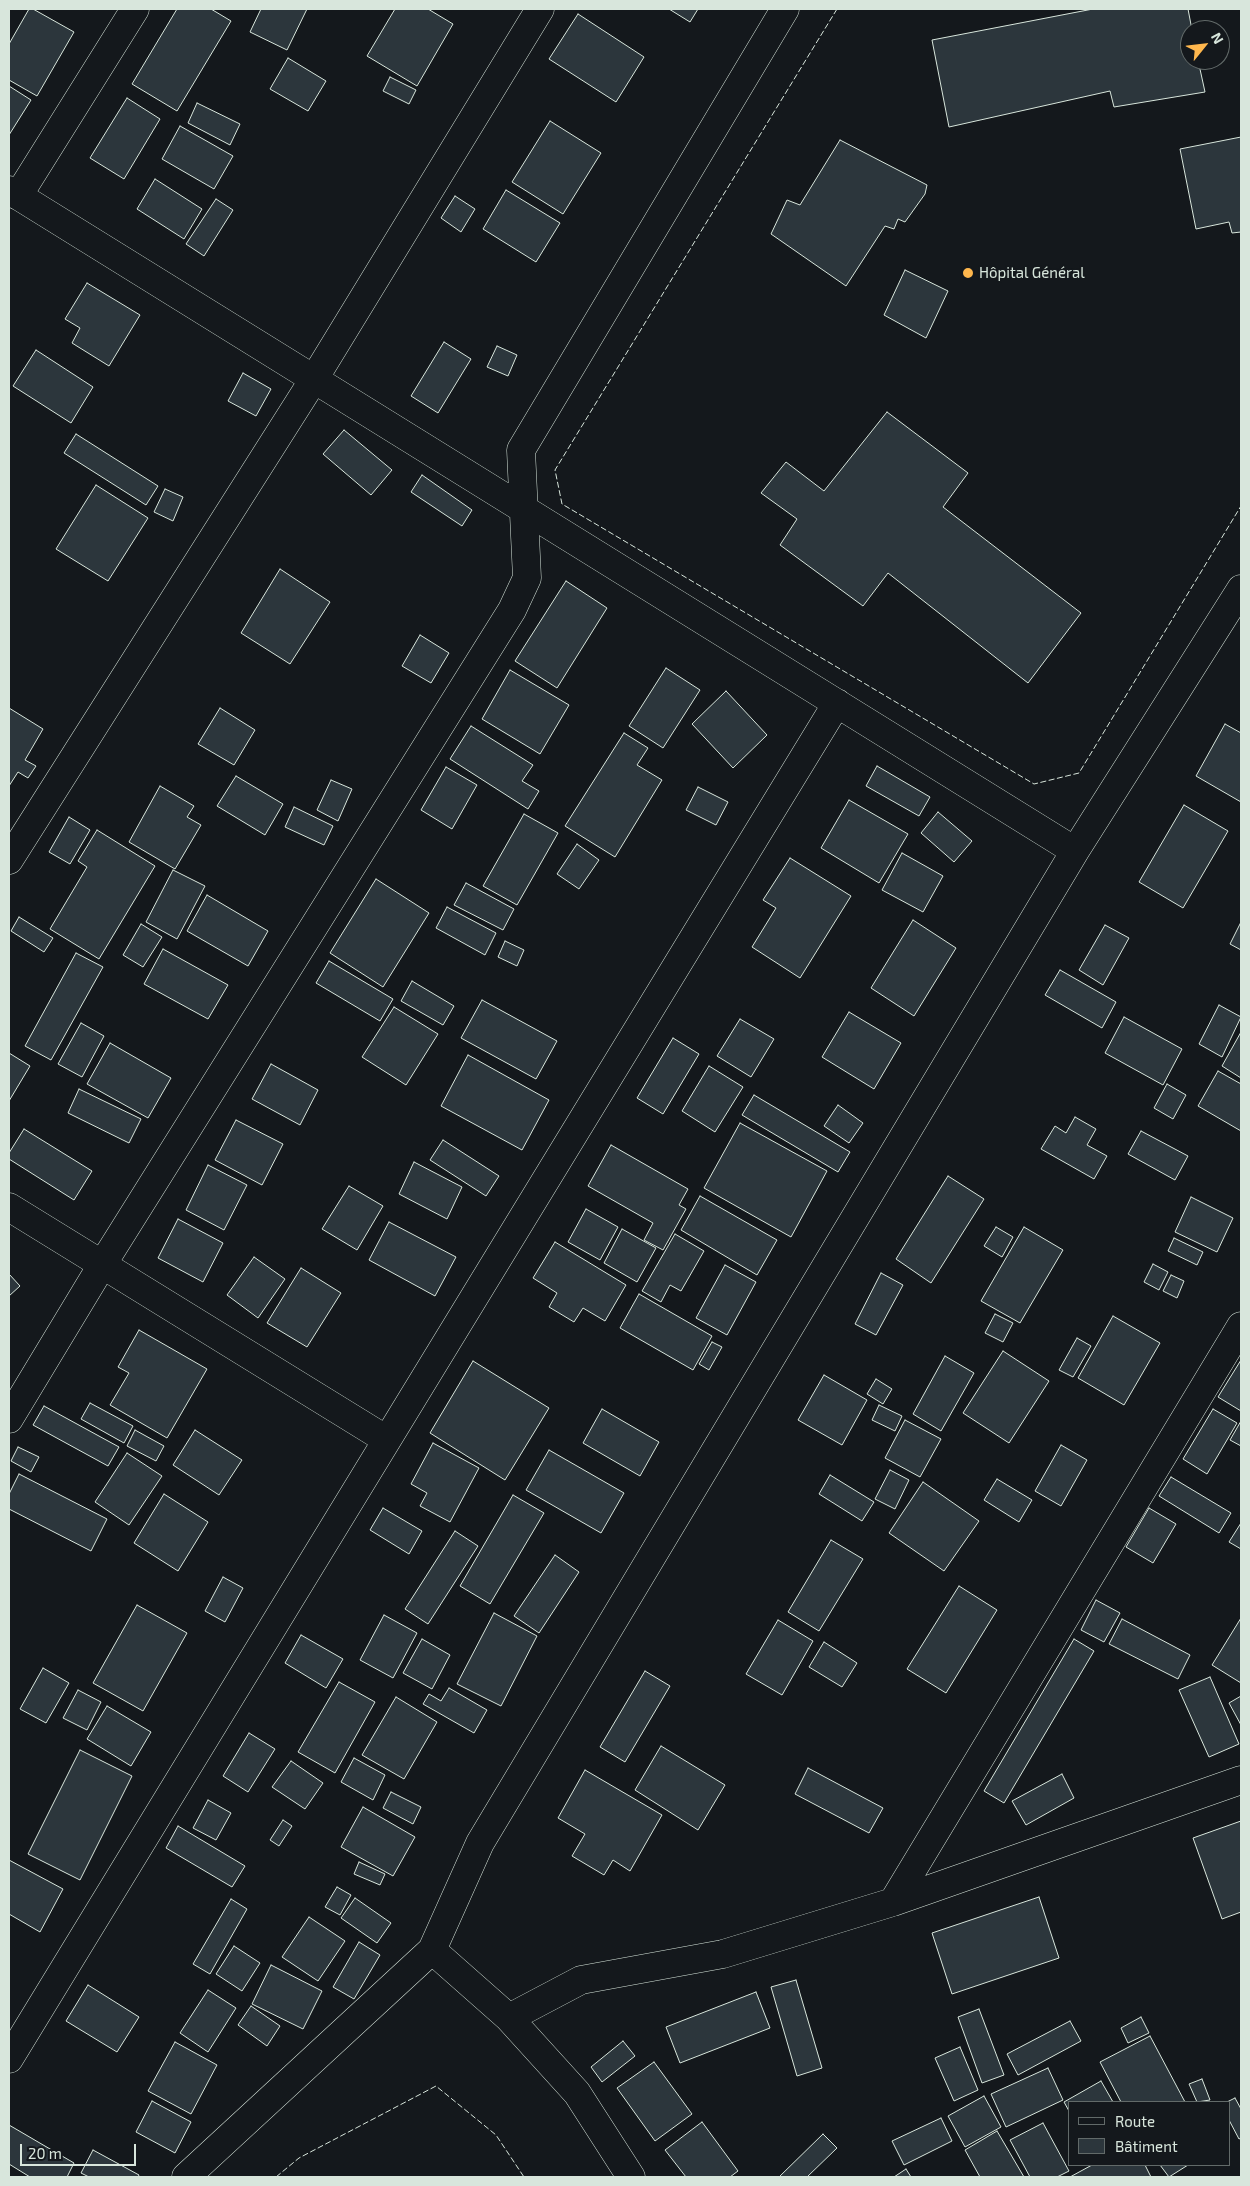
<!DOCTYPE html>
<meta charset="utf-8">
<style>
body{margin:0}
#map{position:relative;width:1250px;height:2186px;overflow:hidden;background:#14181c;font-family:"Exo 2",sans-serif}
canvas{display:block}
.frame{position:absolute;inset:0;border:10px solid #d8e6dc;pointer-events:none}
.legend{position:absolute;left:1068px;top:2101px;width:162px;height:65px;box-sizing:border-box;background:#14181c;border:1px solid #626a69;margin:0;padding:6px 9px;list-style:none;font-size:15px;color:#d8e6dc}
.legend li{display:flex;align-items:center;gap:10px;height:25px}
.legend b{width:25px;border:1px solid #626a69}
.north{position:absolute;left:1180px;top:20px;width:50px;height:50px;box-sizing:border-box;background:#14181c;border:1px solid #626a69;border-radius:50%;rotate:61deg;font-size:14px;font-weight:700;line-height:20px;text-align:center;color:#d8e6dc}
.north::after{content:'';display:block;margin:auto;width:18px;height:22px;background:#ffb74d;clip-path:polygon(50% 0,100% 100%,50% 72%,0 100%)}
.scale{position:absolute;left:20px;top:2144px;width:116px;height:22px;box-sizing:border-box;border:2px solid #d8e6dc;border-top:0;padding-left:6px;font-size:15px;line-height:18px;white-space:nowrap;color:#d8e6dc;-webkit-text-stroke:4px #14181c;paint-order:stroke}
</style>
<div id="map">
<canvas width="1250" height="2186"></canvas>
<div class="frame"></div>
<ul class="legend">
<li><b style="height:6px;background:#14181c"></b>Route</li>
<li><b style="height:14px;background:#2c363c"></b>Bâtiment</li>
</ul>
<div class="north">N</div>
<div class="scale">20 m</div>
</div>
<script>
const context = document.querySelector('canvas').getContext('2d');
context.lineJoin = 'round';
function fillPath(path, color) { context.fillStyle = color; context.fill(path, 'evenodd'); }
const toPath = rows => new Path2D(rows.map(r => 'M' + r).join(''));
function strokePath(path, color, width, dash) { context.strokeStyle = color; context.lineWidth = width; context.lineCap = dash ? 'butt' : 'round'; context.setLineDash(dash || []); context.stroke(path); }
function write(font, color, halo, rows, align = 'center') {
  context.font = font + ' "Exo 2",sans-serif'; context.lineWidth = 4; context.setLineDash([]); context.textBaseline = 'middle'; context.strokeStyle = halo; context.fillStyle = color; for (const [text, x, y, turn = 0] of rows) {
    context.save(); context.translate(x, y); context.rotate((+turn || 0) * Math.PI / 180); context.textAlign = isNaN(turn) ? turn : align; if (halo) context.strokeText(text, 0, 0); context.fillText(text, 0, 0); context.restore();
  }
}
const building = toPath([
 [29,9,33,9,74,32,37,96,9,80,9,44,29,9],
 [177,9,211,9,231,21,177,111,132,84,177,9],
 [261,9,307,9,287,50,250,32,261,9],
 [395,9,428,9,453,24,417,86,367,56,395,9],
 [669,9,698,9,690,22,669,9],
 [1093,9,1188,9,1192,30,1190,30,1190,60,1198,60,1205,92,1114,107,1110,91,949,127,932,40,1093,9],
 [578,14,644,57,616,102,549,59,578,14],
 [288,58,326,81,308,111,270,89,288,58],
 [390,77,416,90,409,104,383,91,390,77],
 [9,86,31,100,9,135,9,86],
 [127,98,160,119,124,179,90,158,127,98],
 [197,103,240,124,230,145,188,123,197,103],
 [550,121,601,153,563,214,512,182,550,121],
 [180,126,233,156,214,189,162,159,180,126],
 [1241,137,1241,232,1232,233,1229,222,1196,229,1180,149,1241,137],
 [840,140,927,185,925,194,905,222,898,219,894,229,885,226,846,286,771,234,787,200,800,205,840,140],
 [155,179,202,209,184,239,137,209,155,179],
 [506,190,560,223,536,262,483,229,506,190],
 [455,196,475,209,461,232,441,218,455,196],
 [216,199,233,210,204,256,186,244,216,199],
 [905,270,948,291,926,338,884,315,905,270],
 [87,283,140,315,109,366,72,343,80,328,65,319,87,283],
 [444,342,471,359,438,413,411,396,444,342],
 [497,346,517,355,508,376,487,367,497,346],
 [36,350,93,387,71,423,13,386,36,350],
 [243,373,271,389,256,416,228,401,243,373],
 [887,412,968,473,943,507,1081,613,1028,683,888,573,863,606,780,545,797,519,761,493,786,462,824,491,887,412],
 [344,430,392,470,371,495,323,454,344,430],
 [76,434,158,486,146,505,64,453,76,434],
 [422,475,472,510,462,526,411,492,422,475],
 [96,485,148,518,108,581,56,549,96,485],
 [165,489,183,497,173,521,154,512,165,489],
 [280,569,330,602,290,664,241,633,280,569],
 [566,581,607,608,557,688,515,661,566,581],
 [420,635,449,653,431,683,402,666,420,635],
 [666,668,700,690,663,748,629,726,666,668],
 [510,670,569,705,540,754,482,719,510,670],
 [726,691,767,735,733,768,692,724,726,691],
 [9,708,43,729,25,760,36,766,28,778,18,772,9,786,9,708],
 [220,708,255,730,234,765,198,744,220,708],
 [1225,724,1241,733,1241,802,1196,776,1225,724],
 [471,726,533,765,522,781,539,791,528,809,450,759,471,726],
 [624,733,648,748,637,765,662,780,615,857,565,826,624,733],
 [877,766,930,797,919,816,866,786,877,766],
 [446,767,477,785,452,829,421,810,446,767],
 [236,776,283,804,265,835,217,806,236,776],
 [331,780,352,789,338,821,317,810,331,780],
 [160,786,194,806,187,817,201,825,175,869,129,842,160,786],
 [698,787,728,802,716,825,686,810,698,787],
 [849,800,908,834,879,883,821,848,849,800],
 [1184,805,1228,831,1183,908,1139,882,1184,805],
 [294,807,333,826,324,845,285,827,294,807],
 [938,812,972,841,954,862,921,833,938,812],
 [524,814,558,833,517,905,483,886,524,814],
 [69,817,90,830,70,864,49,852,69,817],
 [97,830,155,866,99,959,50,929,87,867,78,861,97,830],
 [577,844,599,860,579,889,557,874,577,844],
 [902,853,943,876,923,912,882,890,902,853],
 [790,858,851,896,800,978,752,947,776,908,763,900,790,858],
 [173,870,205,886,177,939,146,922,173,870],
 [376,879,429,913,383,987,330,953,376,879],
 [466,883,514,909,503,930,454,905,466,883],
 [207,895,268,931,248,966,187,931,207,895],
 [447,907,496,933,485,955,436,928,447,907],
 [19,917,53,938,44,952,11,931,19,917],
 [913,920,956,948,914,1016,871,988,913,920],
 [1241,922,1241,950,1230,944,1241,922],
 [141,924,162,937,143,967,123,955,141,924],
 [1105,925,1129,938,1103,985,1079,970,1105,925],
 [505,941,524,950,517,966,498,957,505,941],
 [163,949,228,985,208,1019,144,984,163,949],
 [76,953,103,967,51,1060,25,1046,76,953],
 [329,961,393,999,380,1021,316,983,329,961],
 [1060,970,1116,1002,1102,1028,1045,995,1060,970],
 [412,981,454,1006,443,1025,401,1001,412,981],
 [482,1000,557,1041,536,1079,461,1038,482,1000],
 [1219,1005,1241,1017,1222,1057,1199,1044,1219,1005],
 [394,1007,438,1034,406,1085,362,1057,394,1007],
 [849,1012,901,1043,874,1089,822,1057,849,1012],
 [1124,1017,1182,1049,1163,1085,1105,1053,1124,1017],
 [740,1019,774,1039,751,1077,717,1056,740,1019],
 [81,1023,104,1036,82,1077,58,1064,81,1023],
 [1241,1032,1241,1078,1222,1066,1241,1032],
 [673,1038,699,1054,663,1114,637,1098,673,1038],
 [110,1043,171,1078,148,1118,87,1084,110,1043],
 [9,1053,30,1066,9,1101,9,1053],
 [468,1055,549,1100,522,1150,441,1106,468,1055],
 [271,1064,318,1090,300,1125,252,1099,271,1064],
 [709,1066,743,1087,715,1132,682,1111,709,1066],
 [1218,1071,1241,1084,1241,1131,1198,1106,1218,1071],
 [1167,1084,1186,1095,1173,1119,1154,1108,1167,1084],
 [79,1089,141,1119,129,1143,68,1113,79,1089],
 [754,1095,850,1152,838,1172,742,1115,754,1095],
 [838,1105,863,1123,849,1143,824,1126,838,1105],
 [1075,1117,1096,1129,1087,1145,1107,1156,1094,1179,1041,1149,1055,1126,1066,1133,1075,1117],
 [236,1120,283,1144,262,1185,215,1160,236,1120],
 [740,1123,827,1171,791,1237,704,1188,740,1123],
 [24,1129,92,1171,74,1200,9,1159,9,1153,24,1129],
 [1141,1131,1188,1156,1175,1180,1128,1154,1141,1131],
 [443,1140,499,1176,486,1196,430,1160,443,1140],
 [611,1145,688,1189,679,1205,686,1209,663,1250,644,1240,653,1223,588,1186,611,1145],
 [414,1162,462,1187,447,1219,399,1194,414,1162],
 [208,1165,247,1185,224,1230,186,1210,208,1165],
 [948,1176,984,1199,931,1283,896,1259,948,1176],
 [349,1186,383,1206,357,1250,322,1229,349,1186],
 [700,1196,777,1240,757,1275,681,1230,700,1196],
 [1191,1197,1233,1218,1217,1252,1175,1232,1191,1197],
 [586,1209,618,1227,600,1260,568,1242,586,1209],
 [178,1219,223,1243,203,1282,158,1258,178,1219],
 [389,1222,456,1257,435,1296,369,1260,389,1222],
 [996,1227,1013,1237,1002,1257,984,1246,996,1227],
 [1024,1227,1063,1250,1020,1323,981,1301,1024,1227],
 [622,1229,656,1248,637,1282,604,1263,622,1229],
 [675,1234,704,1251,681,1291,670,1285,661,1302,642,1291,675,1234],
 [1174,1238,1203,1252,1197,1265,1168,1251,1174,1238],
 [555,1242,626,1285,605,1321,583,1308,574,1322,549,1307,557,1293,533,1278,555,1242],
 [254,1257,285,1279,258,1318,227,1295,254,1257],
 [1153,1264,1168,1272,1159,1290,1144,1282,1153,1264],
 [725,1265,756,1282,727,1335,696,1318,725,1265],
 [301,1268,341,1293,307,1347,267,1323,301,1268],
 [881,1273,903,1285,876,1335,855,1324,881,1273],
 [9,1274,20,1286,9,1296,9,1274],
 [1171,1275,1184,1281,1177,1298,1163,1291,1171,1275],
 [639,1294,712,1336,693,1370,620,1328,639,1294],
 [995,1314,1013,1323,1003,1342,985,1333,995,1314],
 [1113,1316,1160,1343,1124,1405,1078,1378,1113,1316],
 [139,1330,207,1369,167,1438,110,1405,129,1373,118,1367,139,1330],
 [1077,1338,1091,1346,1073,1377,1059,1370,1077,1338],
 [712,1342,722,1347,709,1370,699,1364,712,1342],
 [1003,1351,1049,1381,1009,1443,963,1413,1003,1351],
 [945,1356,974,1373,941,1431,913,1414,945,1356],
 [1241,1360,1241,1411,1218,1397,1241,1360],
 [473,1361,549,1408,505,1480,430,1433,473,1361],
 [824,1375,867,1400,842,1445,798,1420,824,1375],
 [876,1379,892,1389,883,1404,867,1394,876,1379],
 [90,1403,133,1426,124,1443,81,1419,90,1403],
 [879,1405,902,1416,895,1431,872,1420,879,1405],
 [44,1406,119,1447,108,1466,33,1425,44,1406],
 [602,1409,659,1442,640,1476,583,1443,602,1409],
 [1213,1409,1237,1423,1207,1474,1183,1459,1213,1409],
 [905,1420,941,1439,920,1477,885,1458,905,1420],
 [1241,1421,1241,1446,1230,1440,1241,1421],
 [135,1430,164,1446,156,1461,127,1446,135,1430],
 [195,1430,242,1460,219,1495,173,1465,195,1430],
 [433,1443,479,1468,450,1522,420,1506,427,1493,411,1484,433,1443],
 [1061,1445,1087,1460,1061,1506,1035,1491,1061,1445],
 [18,1447,39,1457,31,1472,11,1461,18,1447],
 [549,1450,624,1493,601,1533,526,1490,549,1450],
 [127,1453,162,1476,129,1525,95,1502,127,1453],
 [890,1470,909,1480,895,1509,875,1499,890,1470],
 [19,1474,107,1519,91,1551,9,1509,9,1494,19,1474],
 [830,1475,874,1502,862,1521,819,1494,830,1475],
 [1171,1477,1231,1513,1219,1533,1159,1496,1171,1477],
 [997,1479,1032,1500,1019,1522,984,1500,997,1479],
 [923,1482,979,1521,944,1571,889,1533,923,1482],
 [164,1494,208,1522,178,1571,134,1543,164,1494],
 [513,1495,544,1513,490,1604,460,1586,513,1495],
 [383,1508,422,1531,409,1554,370,1530,383,1508],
 [1149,1508,1176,1524,1153,1563,1126,1547,1149,1508],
 [1241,1523,1241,1549,1229,1542,1241,1523],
 [455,1531,478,1546,428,1624,405,1609,455,1531],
 [831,1540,863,1559,819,1631,788,1612,831,1540],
 [555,1555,579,1572,539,1633,514,1616,555,1555],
 [223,1577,243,1588,225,1622,205,1611,223,1577],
 [959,1586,997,1610,946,1693,907,1669,959,1586],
 [1096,1600,1120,1613,1104,1642,1081,1630,1096,1600],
 [137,1605,187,1633,143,1711,93,1683,137,1605],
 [494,1613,537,1636,501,1706,457,1684,494,1613],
 [384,1615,417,1633,393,1678,360,1660,384,1615],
 [1241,1618,1241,1683,1212,1665,1241,1618],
 [1122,1619,1190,1655,1178,1679,1109,1644,1122,1619],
 [778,1620,813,1641,782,1695,746,1674,778,1620],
 [301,1635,343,1659,326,1688,285,1663,301,1635],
 [422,1639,450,1655,432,1689,403,1673,422,1639],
 [1074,1639,1094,1651,1004,1803,984,1791,1074,1639],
 [824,1642,857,1663,842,1687,809,1667,824,1642],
 [43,1668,69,1683,46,1723,20,1709,43,1668],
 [645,1671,670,1686,625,1762,600,1747,645,1671],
 [1210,1677,1239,1744,1209,1757,1179,1690,1210,1677],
 [339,1682,375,1702,335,1773,298,1752,339,1682],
 [449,1688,487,1710,474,1733,423,1704,429,1694,441,1701,449,1688],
 [78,1690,101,1702,87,1730,63,1718,78,1690],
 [1241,1696,1241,1725,1229,1703,1241,1696],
 [396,1697,437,1722,404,1779,362,1755,396,1697],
 [107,1706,151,1732,131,1766,87,1739,107,1706],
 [249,1733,275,1749,248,1792,223,1776,249,1733],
 [661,1746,725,1785,698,1830,635,1790,661,1746],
 [80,1750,132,1776,80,1880,28,1854,80,1750],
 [354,1758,385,1775,373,1800,341,1782,354,1758],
 [291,1761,323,1783,305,1809,272,1787,291,1761],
 [808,1768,883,1808,869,1833,795,1794,808,1768],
 [585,1770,662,1815,630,1871,613,1860,604,1875,572,1856,585,1834,558,1818,585,1770],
 [1062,1774,1074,1798,1026,1825,1012,1801,1062,1774],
 [391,1792,421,1807,413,1824,383,1808,391,1792],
 [208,1800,231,1813,216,1840,193,1828,208,1800],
 [363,1807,415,1837,393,1876,341,1847,363,1807],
 [283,1820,292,1826,279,1846,270,1840,283,1820],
 [1241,1821,1241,1912,1222,1919,1193,1838,1241,1821],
 [178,1826,245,1866,232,1887,166,1848,178,1826],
 [9,1860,63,1889,40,1932,9,1914,9,1860],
 [359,1862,385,1874,380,1885,354,1874,359,1862],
 [337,1887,351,1895,340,1915,325,1907,337,1887],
 [1039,1897,1059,1958,952,1994,932,1933,1039,1897],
 [355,1898,391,1923,377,1943,341,1918,355,1898],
 [231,1899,247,1909,210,1974,193,1964,231,1899],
 [309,1917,345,1941,318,1981,282,1957,309,1917],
 [359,1942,380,1955,354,1999,333,1987,359,1942],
 [234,1946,260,1963,242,1991,216,1974,234,1946],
 [271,1965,322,1991,303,2029,252,2004,271,1965],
 [796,1980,822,2068,797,2076,771,1987,796,1980],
 [88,1985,139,2017,117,2052,66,2021,88,1985],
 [208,1990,236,2008,208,2052,180,2033,208,1990],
 [756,1992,770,2028,680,2063,666,2027,756,1992],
 [251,2006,280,2026,267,2046,238,2025,251,2006],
 [979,2009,1004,2075,982,2083,958,2017,979,2009],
 [1141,2017,1149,2033,1128,2043,1121,2028,1141,2017],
 [1070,2021,1081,2041,1018,2075,1007,2054,1070,2021],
 [1150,2036,1185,2102,1121,2102,1100,2062,1150,2036],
 [623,2041,635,2056,602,2082,591,2067,623,2041],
 [175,2042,217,2065,191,2114,148,2091,175,2042],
 [960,2047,978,2090,954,2101,935,2058,960,2047],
 [654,2062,692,2114,655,2141,617,2088,654,2062],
 [1048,2068,1063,2100,1006,2127,991,2094,1048,2068],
 [1202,2079,1210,2100,1197,2102,1189,2084,1202,2079],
 [1101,2081,1113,2102,1069,2102,1069,2111,1064,2102,1101,2081],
 [984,2096,1001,2127,965,2147,948,2116,984,2096],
 [1235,2098,1241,2109,1241,2138,1239,2139,1229,2120,1229,2102,1227,2102,1235,2098],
 [152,2101,191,2122,175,2153,136,2132,152,2101],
 [941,2118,952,2141,904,2165,892,2141,941,2118],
 [702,2122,738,2171,730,2177,686,2177,665,2150,702,2122],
 [1043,2123,1069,2171,1057,2177,1030,2177,1010,2140,1043,2123],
 [9,2125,74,2163,67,2177,30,2177,9,2164,9,2125],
 [997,2131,1024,2177,980,2177,965,2150,997,2131],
 [823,2134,837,2148,807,2177,779,2177,823,2134],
 [93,2150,139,2175,138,2177,89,2177,81,2173,93,2150],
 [1092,2165,1145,2165,1151,2177,1070,2177,1092,2165],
 [1160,2165,1188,2165,1169,2177,1160,2165],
 [906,2169,911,2177,894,2177,906,2169]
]);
const street = toPath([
 [9,190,1075,851],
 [18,196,135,9],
 [9,860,314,379,540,9],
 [9,1207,387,1440],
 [9,1419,102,1265,512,610,527,578,521,450,785,9],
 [893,1902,1241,1326],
 [432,1950,509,2018,577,2093,631,2177],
 [509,2018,581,1980,723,1954,893,1902,1241,1780],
 [9,2059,837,703],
 [186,2177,432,1950,480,1843,1075,851,1241,589]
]);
const fence = toPath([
 [837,9,555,470,562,504,1034,784,1079,773,1241,506],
 [276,2177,299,2158,436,2086,496,2135,524,2177]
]);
const markers = [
 [968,273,6,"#ffb74d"]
];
const poiNames = [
 ["Hôpital Général",979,273]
];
fillPath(building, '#2c363c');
strokePath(building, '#d8e6dc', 1);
strokePath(street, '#d8e6dc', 29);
strokePath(street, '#14181c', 28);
strokePath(fence, '#d8e6dc', 1, [6, 2.5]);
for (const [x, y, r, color] of markers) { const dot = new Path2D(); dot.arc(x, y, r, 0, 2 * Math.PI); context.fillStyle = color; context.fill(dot); strokePath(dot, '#14181c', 2); }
write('15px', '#d8e6dc', '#14181c', poiNames, 'left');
</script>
